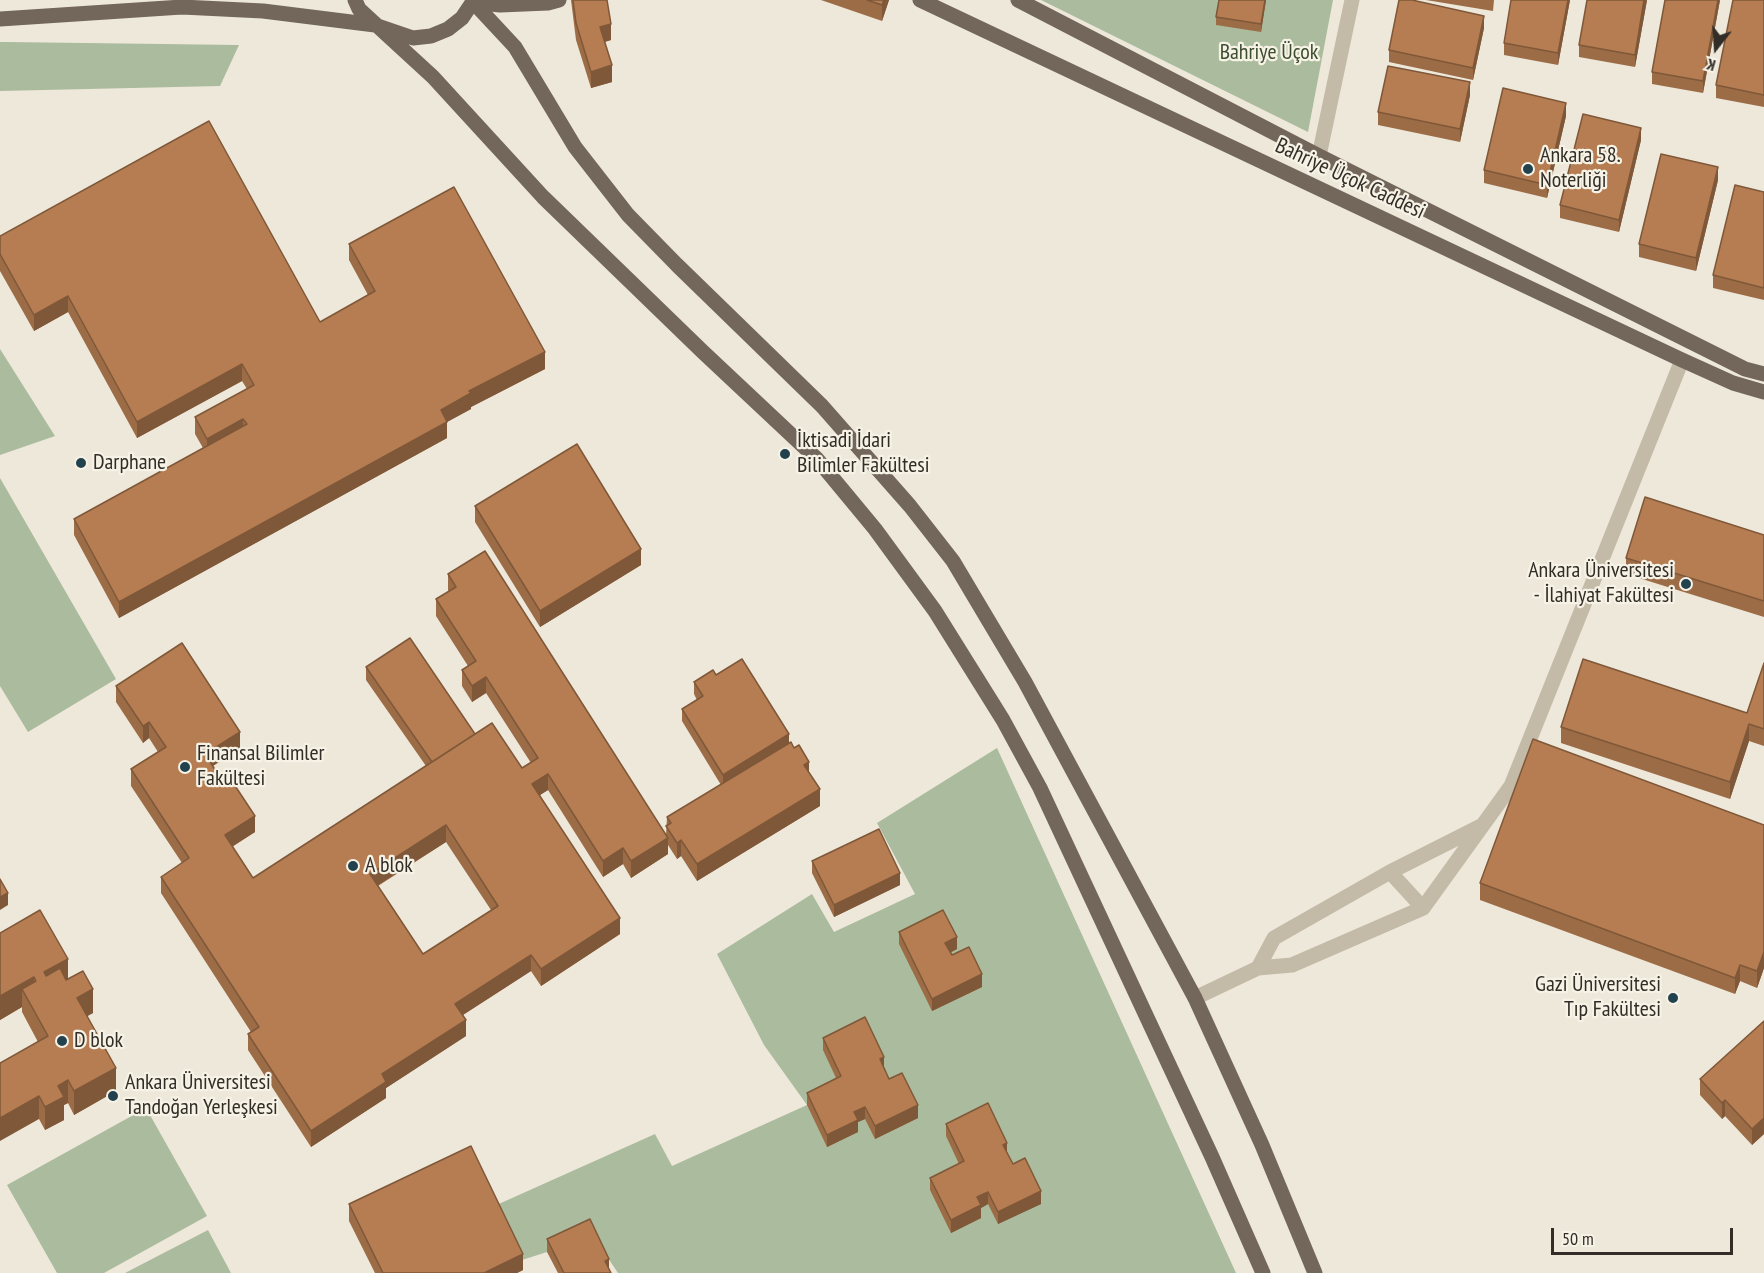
<!DOCTYPE html>
<meta charset="utf-8">
<style>
body{margin:0}
#map{position:relative;width:1764px;height:1273px;overflow:hidden;background:#eee8db;font-family:"PT Sans Narrow",sans-serif}
canvas{display:block}
.north{position:absolute;left:1686px;top:18px;width:60px;height:60px;-webkit-text-stroke:4px #f6f2e6;paint-order:stroke;rotate:197deg;font-size:16px;font-weight:700;line-height:24px;text-align:center;color:#322d27}
.north::after{content:'';display:block;margin:auto;width:21px;height:27px;background:#322d27;clip-path:polygon(50% 0,100% 100%,50% 72%,0 100%)}
.scale{position:absolute;left:1551px;top:1228px;width:182px;height:27px;box-sizing:border-box;border:3px solid #322d27;border-top:0;padding-left:8px;font-size:18px;line-height:21px;white-space:nowrap;color:#322d27;-webkit-text-stroke:4px #f6f2e6;paint-order:stroke}
</style>
<div id="map">
<canvas width="1764" height="1273"></canvas>
<div class="north">K</div>
<div class="scale">50 m</div>
</div>
<script>
const context = document.querySelector('canvas').getContext('2d');
context.lineJoin = 'round';
function fillPath(path, color) { context.fillStyle = color; context.fill(path, 'evenodd'); }
const toPath = rows => new Path2D(rows.map(r => 'M' + r).join(''));
function strokePath(path, color, width, dash) { context.strokeStyle = color; context.lineWidth = width; context.lineCap = dash ? 'butt' : 'round'; context.setLineDash(dash || []); context.stroke(path); }
function write(font, color, halo, rows, align = 'center') {
  context.font = font + ' "PT Sans Narrow",sans-serif'; context.lineWidth = 4.5; context.setLineDash([]); context.textBaseline = 'middle'; context.strokeStyle = halo; context.fillStyle = color; for (const [text, x, y, turn = 0] of rows) {
    context.save(); context.translate(x, y); context.rotate((+turn || 0) * Math.PI / 180); context.textAlign = isNaN(turn) ? turn : align; if (halo) context.strokeText(text, 0, 0); context.fillText(text, 0, 0); context.restore();
  }
}
const green = toPath([
 [1041,0,1333,0,1308,132],
 [0,42,7,42,239,45,220,86,0,91],
 [0,349,55,436,0,455],
 [0,478,116,679,28,732,0,686],
 [997,748,1236,1273,618,1273,590,1231,547,1252,519,1261,492,1207,655,1134,672,1166,807,1105,764,1045,717,954,812,894,834,932,915,894,877,823],
 [146,1108,207,1216,104,1273,57,1273,7,1185],
 [208,1230,231,1273,125,1273]
]);
const minor = toPath([
 [1319,156,1352,0],
 [1390,872,1423,908],
 [1258,968,1274,938,1390,872,1481,826],
 [1195,998,1258,968,1292,965,1423,908,1511,786,1682,360]
]);
const major = toPath([
 [355,0,359,9,433,77,543,197,703,352,817,459,875,529,935,611,1003,720,1040,788,1212,1157,1263,1273],
 [920,0,1682,360,1733,383,1764,392],
 [1018,0,1319,156,1745,369,1764,374],
 [473,2,515,47,575,147,628,215,677,265,822,406,910,506,953,561,1025,682,1195,998,1262,1145,1315,1273],
 [473,2,500,5,548,3,559,0],
 [0,19,182,7,263,11,375,25,413,38,431,36,448,29,462,18,474,0]
]);
const wall = toPath([
 [571,0,607,0,611,40,605,42,612,82,591,88,576,40],
 [821,0,889,0,882,21],
 [1266,0,1261,32,1216,25,1216,17],
 [1426,0,1494,0,1493,11],
 [1511,0,1570,0,1558,65,1504,55,1504,43],
 [1647,0,1635,67,1579,57,1579,45],
 [1720,0,1703,93,1652,84,1652,72],
 [1764,0,1764,107,1716,98,1716,85],
 [1484,28,1473,80,1389,62,1389,50],
 [1470,95,1460,142,1378,125,1378,112],
 [1566,116,1547,198,1484,183,1484,170],
 [1641,140,1619,232,1560,218,1560,205],
 [1718,180,1696,271,1639,257,1639,244],
 [1764,192,1764,300,1713,288,1713,275],
 [0,236,320,322,368,295,349,260,349,244,545,369,471,407,471,409,447,422,447,438,119,618,74,535,74,519,203,448,195,434,195,417,247,389,242,381,137,438,68,312,34,331,0,271],
 [475,506,641,565,540,627,475,522],
 [1764,535,1764,617,1626,574,1626,558],
 [448,574,666,835,667,817,721,785,682,721,682,709,697,700,694,694,694,682,716,675,789,743,809,773,820,806,697,881,681,856,677,859,668,845,668,854,631,878,623,864,603,877,548,790,540,795,620,934,541,986,531,971,463,1015,466,1036,386,1088,386,1098,311,1147,248,1050,248,1034,251,1032,161,893,161,877,182,863,131,786,131,769,158,752,149,738,143,743,116,702,116,686,240,748,213,766,255,832,232,847,253,878,426,766,366,680,366,667,475,734,522,768,531,763,486,693,472,702,462,686,462,670,468,666,436,616,436,599,449,592,448,590],
 [446,842,491,910,423,954,378,886],
 [1764,663,1764,746,1749,741,1730,799,1561,743,1561,727,1747,713],
 [1764,825,1764,968,1757,988,1740,981,1735,994,1480,900,1480,883],
 [812,861,900,885,834,917,812,873],
 [899,932,957,949,950,953,952,955,982,987,932,1011,899,944],
 [0,933,68,979,93,1013,86,1016,116,1091,74,1115,68,1103,64,1105,64,1120,45,1130,39,1119,38,1042,22,1012,22,1007,0,1020],
 [1764,1021,1764,1134,1752,1145,1725,1116,1722,1119,1700,1095,1700,1079],
 [823,1038,889,1079,918,1118,875,1139,865,1119,858,1122,858,1132,827,1147,807,1105,807,1093,836,1078,823,1050],
 [946,1124,1007,1154,1013,1164,1041,1204,998,1224,988,1204,981,1208,981,1218,951,1233,930,1190,930,1178,959,1164,946,1136],
 [349,1204,523,1270,517,1273,375,1273,349,1221],
 [547,1239,609,1271,611,1273,558,1273,547,1252]
]);
const shadedWall = toPath([
 [884,0,889,0,882,21,882,5],
 [1265,0,1266,0,1261,32,1261,24],
 [1568,0,1570,0,1558,65,1558,53],
 [1644,0,1647,0,1635,67,1635,55],
 [1718,0,1720,0,1703,93,1703,81],
 [1484,16,1484,28,1473,80,1473,68],
 [611,24,611,40,600,43,600,27],
 [612,65,612,82,591,88,591,72],
 [1470,82,1470,95,1460,142,1460,129],
 [1566,103,1566,116,1547,198,1547,185],
 [1641,128,1641,140,1619,232,1619,220],
 [1718,167,1718,180,1696,271,1696,258],
 [68,296,68,312,34,331,34,315],
 [545,352,545,369,471,407,471,409,447,422,447,438,119,618,119,602,441,410,469,391],
 [242,364,242,381,137,438,137,422],
 [243,419,243,435,207,455,207,439],
 [641,549,641,565,540,627,540,611],
 [486,677,486,693,472,702,472,686],
 [149,722,149,738,143,743,143,726],
 [1749,724,1749,741,1730,799,1730,782],
 [240,732,240,748,205,771,205,754],
 [789,734,789,747,723,787,723,775],
 [809,762,809,778,804,765],
 [548,774,548,790,532,800,532,784],
 [820,789,820,806,697,881,697,864],
 [255,816,255,832,225,851,225,835],
 [446,825,446,842,370,890,370,874],
 [668,838,668,854,631,878,631,861],
 [681,840,681,856,677,859,677,843],
 [623,848,623,864,603,877,603,861],
 [900,873,900,885,834,917,834,905],
 [8,893,8,905,0,910,0,897],
 [620,918,620,934,541,986,541,969],
 [957,937,957,949,945,955,945,943],
 [1764,952,1764,968,1757,988,1757,971],
 [531,955,531,971,455,1020,455,1004],
 [68,959,68,982,44,995,44,972],
 [1740,965,1740,981,1735,994,1735,978],
 [982,974,982,987,932,1011,932,999],
 [34,977,34,1001,22,989,22,1007,0,1020,0,996],
 [93,989,93,1013,77,1022,77,998],
 [466,1020,466,1036,386,1088,386,1098,311,1147,311,1131,382,1074],
 [884,1057,884,1070,880,1059],
 [116,1068,116,1091,74,1115,74,1091],
 [68,1080,68,1103,64,1105,64,1120,45,1130,45,1107,58,1086],
 [39,1096,39,1119,0,1141,0,1118],
 [1725,1100,1725,1116,1722,1119,1722,1103],
 [918,1105,918,1118,875,1139,875,1126],
 [865,1107,865,1119,858,1122,858,1132,827,1147,827,1135,854,1112],
 [1764,1118,1764,1134,1752,1145,1752,1129],
 [1007,1143,1007,1155,1003,1145],
 [1041,1191,1041,1204,998,1224,998,1212],
 [988,1192,988,1204,981,1208,981,1218,951,1233,951,1220,977,1197],
 [523,1254,523,1270,517,1273,484,1273],
 [609,1259,609,1271,605,1261]
]);
const building = toPath([
 [573,0,607,0,611,24,600,27,612,65,591,72,576,23,573,0],
 [867,0,884,0,882,5,867,0],
 [1219,0,1265,0,1261,24,1216,17,1219,0],
 [1399,0,1412,0,1484,16,1473,68,1389,50,1399,0],
 [1511,0,1568,0,1558,53,1504,43,1511,0],
 [1587,0,1644,0,1635,55,1579,45,1587,0],
 [1665,0,1718,0,1703,81,1652,72,1665,0],
 [1733,0,1764,0,1764,95,1716,85,1733,0],
 [1388,66,1470,82,1460,129,1378,112,1388,66],
 [1503,88,1566,103,1547,185,1484,170,1503,88],
 [1583,114,1641,128,1619,220,1560,205,1583,114],
 [209,121,320,322,375,291,349,244,454,187,545,352,469,391,471,393,441,410,447,422,119,602,74,519,247,424,243,419,207,439,195,417,254,385,242,364,137,422,68,296,34,315,0,254,0,236,209,121],
 [1661,154,1718,167,1696,258,1639,244,1661,154],
 [1735,185,1764,192,1764,288,1713,275,1735,185],
 [577,444,641,549,540,611,475,506,577,444],
 [1645,497,1764,535,1764,601,1626,558,1645,497],
 [485,551,668,838,631,861,623,848,603,861,548,774,532,784,620,918,541,969,531,955,455,1004,466,1020,382,1074,386,1082,311,1131,248,1034,259,1027,161,877,189,858,131,769,166,747,149,722,143,726,116,686,182,643,240,732,205,754,221,779,228,775,255,816,225,835,253,878,492,723,522,768,538,758,486,677,472,686,462,670,476,661,436,599,456,587,448,574,485,551],
 [446,825,498,906,423,954,370,874,446,825],
 [410,638,475,734,432,762,366,667,410,638],
 [742,659,789,734,723,775,682,709,703,696,694,682,713,670,716,675,742,659],
 [1583,659,1747,713,1764,663,1764,729,1749,724,1730,782,1561,727,1583,659],
 [1533,739,1764,825,1764,952,1757,971,1740,965,1735,978,1480,883,1533,739],
 [791,742,794,748,799,745,809,762,804,765,820,789,697,864,681,840,677,843,666,826,671,823,667,817,791,742],
 [879,829,900,873,834,905,812,861,879,829],
 [0,879,8,893,0,897,0,879],
 [40,910,68,959,44,972,46,976,60,968,66,980,83,971,93,989,77,998,116,1068,74,1091,68,1080,58,1086,64,1097,45,1107,39,1096,0,1118,0,1063,48,1036,22,989,36,981,34,977,0,996,0,933,40,910],
 [943,910,957,937,945,943,952,955,969,947,982,974,932,999,899,932,943,910],
 [865,1017,884,1057,880,1059,889,1079,902,1073,918,1105,875,1126,865,1107,854,1112,858,1120,827,1135,807,1093,841,1076,823,1038,865,1017],
 [1764,1021,1764,1118,1752,1129,1725,1100,1722,1103,1700,1079,1764,1021],
 [988,1103,1007,1143,1003,1145,1013,1164,1025,1158,1041,1191,998,1212,988,1192,977,1197,981,1205,951,1220,930,1178,964,1161,946,1124,988,1103],
 [471,1146,523,1254,484,1273,383,1273,349,1204,471,1146],
 [590,1219,609,1259,605,1261,611,1273,564,1273,547,1239,590,1219]
]);
const markers = [
 [1528,169,6,"#23424e"],
 [785,454,6,"#23424e"],
 [81,463,6,"#23424e"],
 [1686,584,6,"#23424e"],
 [185,767,6,"#23424e"],
 [353,866,6,"#23424e"],
 [1673,998,6,"#23424e"],
 [62,1041,6,"#23424e"],
 [113,1096,6,"#23424e"]
];
const parkNames = [
 ["Bahriye Üçok",1269,53]
];
const poiNames = [
 ["Ankara 58.",1540,156],
 ["Noterliği",1540,181],
 ["İktisadi İdari",797,441],
 ["Bilimler Fakültesi",797,466],
 ["Darphane",93,463],
 ["Ankara Üniversitesi",1674,571,"right"],
 ["- İlahiyat Fakültesi",1674,596,"right"],
 ["Finansal Bilimler",197,754],
 ["Fakültesi",197,779],
 ["A blok",365,866],
 ["Gazi Üniversitesi",1661,985,"right"],
 ["Tıp Fakültesi",1661,1010,"right"],
 ["D blok",74,1041],
 ["Ankara Üniversitesi",125,1083],
 ["Tandoğan Yerleşkesi",125,1108]
];
const streetNames = [
 ["Bahriye Üçok Caddesi",1350,179,25]
];
fillPath(green, '#abbb9d');
strokePath(minor, '#c4baa8', 15);
strokePath(major, '#72675a', 15);
fillPath(wall, '#9c6c46');
fillPath(shadedWall, '#7f5839');
fillPath(building, '#b57d51');
strokePath(building, '#7f5839', 1.5);
for (const [x, y, r, color] of markers) { const dot = new Path2D(); dot.arc(x, y, r, 0, 2 * Math.PI); context.fillStyle = color; context.fill(dot); strokePath(dot, '#f6f2e6', 2); }
write('22px', '#3c4d2f', '#f6f2e6', parkNames);
write('22px', '#322d27', '#f6f2e6', poiNames, 'left');
write('22px', '#322d27', '#f6f2e6', streetNames);
</script>
